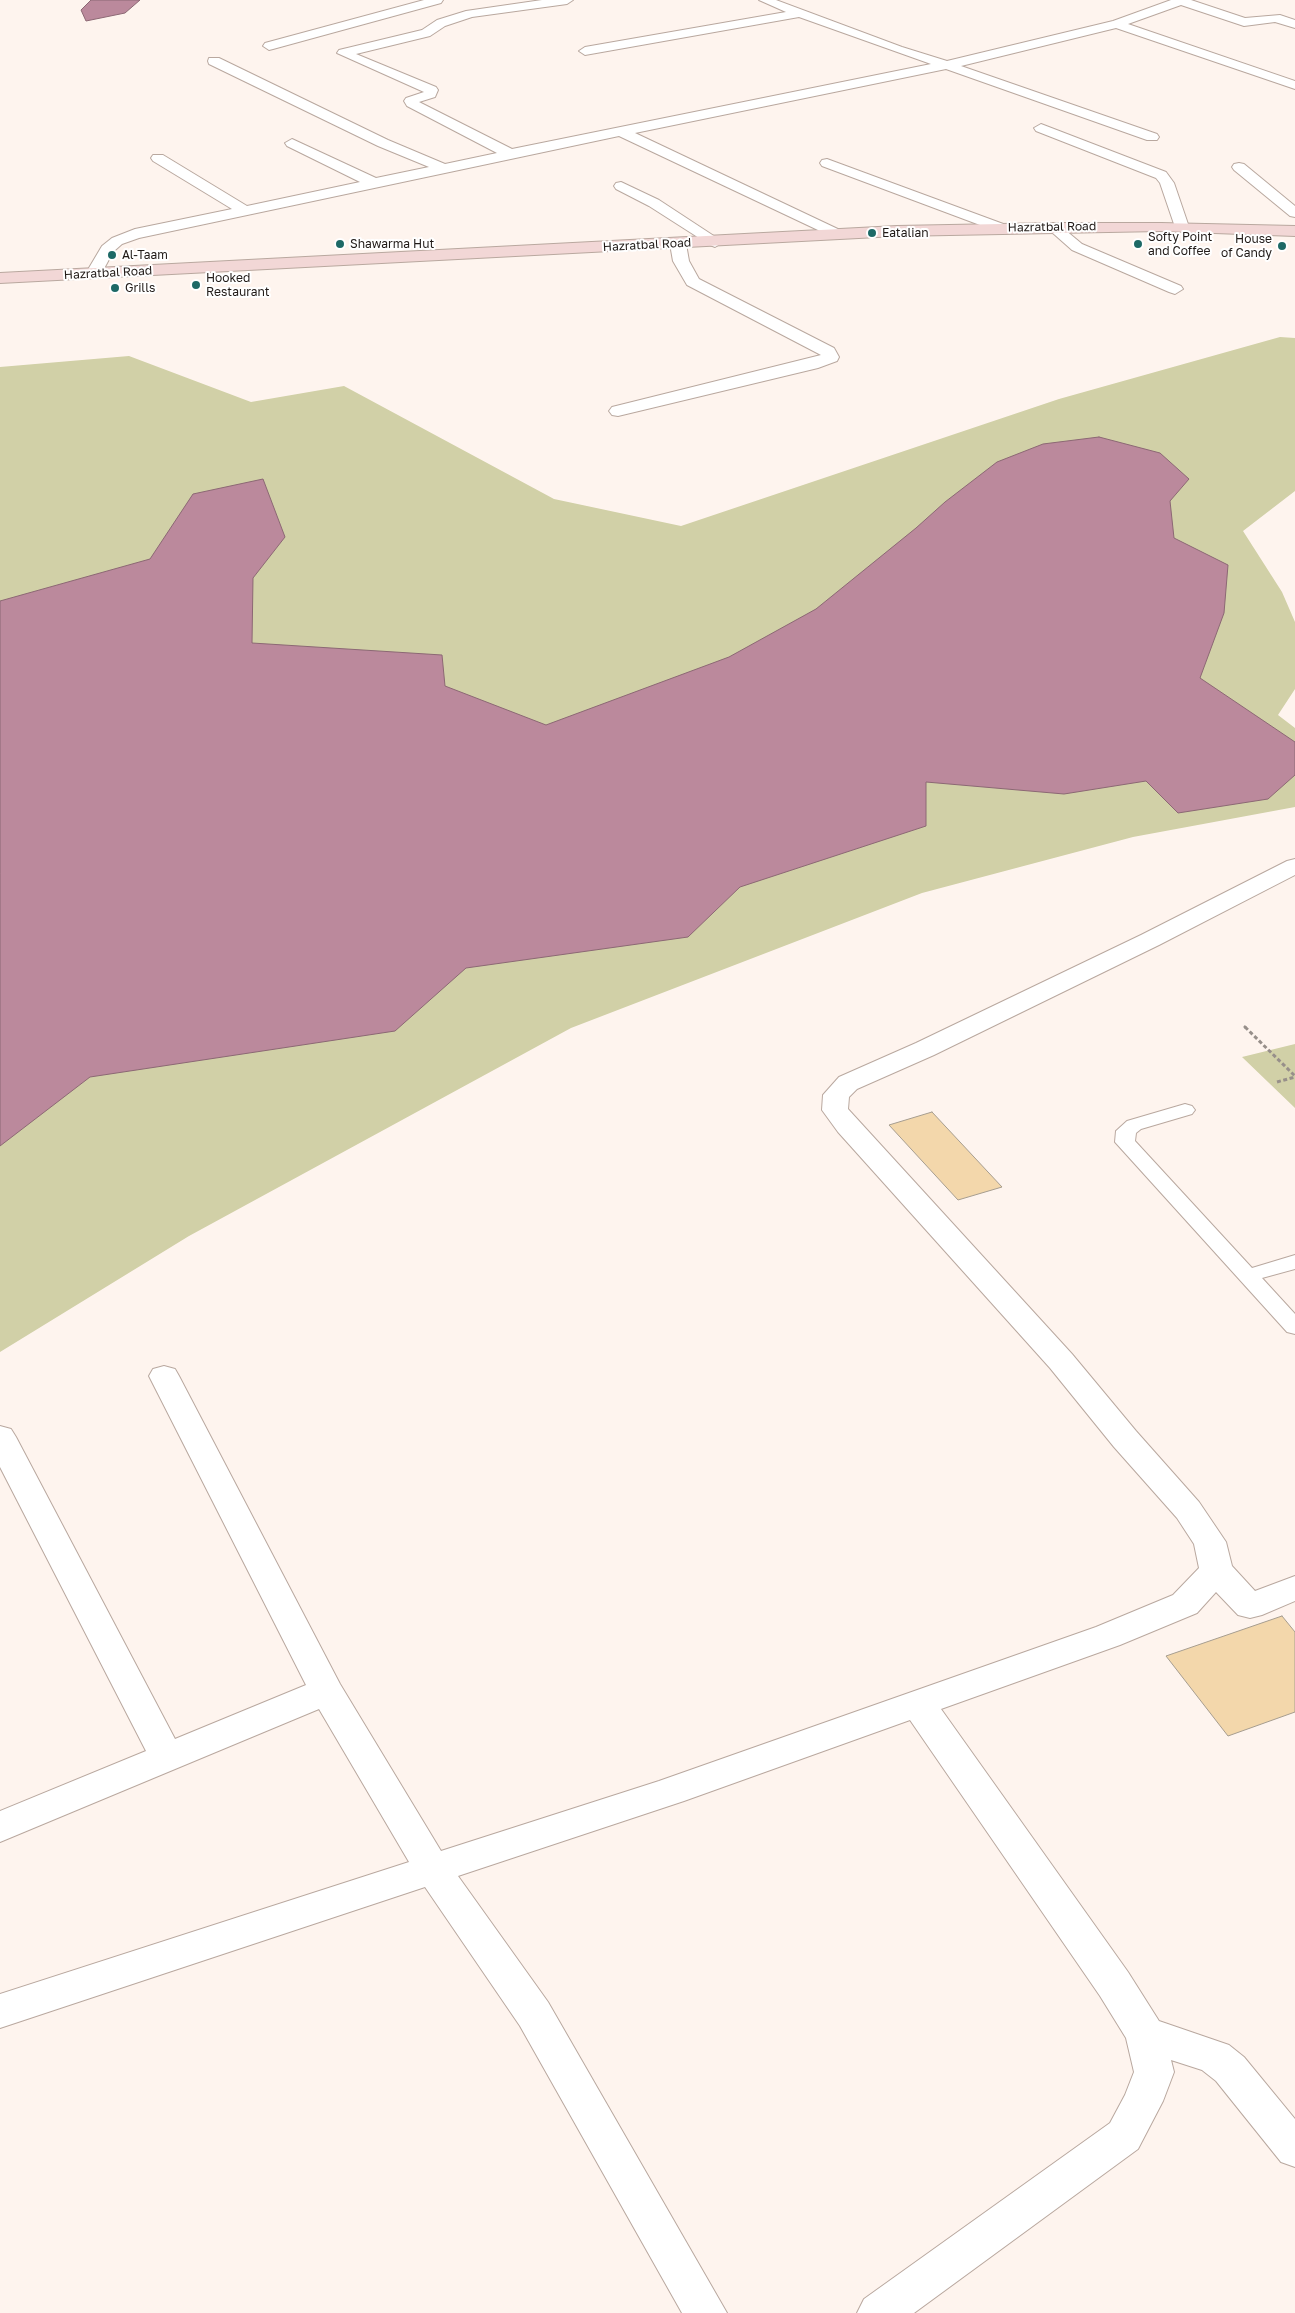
<!DOCTYPE html>
<style>
body{margin:0}
canvas{display:block;background:#fef4ee}
</style>
<canvas width="1295" height="2313"></canvas>
<script>
const context = document.querySelector('canvas').getContext('2d');
context.lineJoin = 'round';
function fillPath(path, color) { context.fillStyle = color; context.fill(path, 'evenodd'); }
const toPath = rows => new Path2D(rows.map(r => 'M' + r).join(''));
function strokePath(path, color, width, dash) { context.strokeStyle = color; context.lineWidth = width; context.lineCap = dash ? 'butt' : 'round'; context.setLineDash(dash || []); context.stroke(path); }
function write(font, color, halo, rows, align = 'center') {
  context.font = font + ' "Golos Text",sans-serif'; context.lineWidth = 4; context.setLineDash([]); context.textBaseline = 'middle'; context.strokeStyle = halo; context.fillStyle = color; for (const [text, x, y, turn = 0] of rows) {
    context.save(); context.translate(x, y); context.rotate((+turn || 0) * Math.PI / 180); context.textAlign = isNaN(turn) ? turn : align; if (halo) context.strokeText(text, 0, 0); context.fillText(text, 0, 0); context.restore();
  }
}
const green = toPath([
 [1280,337,1295,338,1295,491,1243,531,1282,592,1295,622,1295,689,1278,715,1295,728,1295,807,1133,837,922,893,571,1028,189,1236,0,1352,0,367,129,356,251,402,344,386,554,499,681,526,1059,399],
 [1295,1044,1295,1108,1242,1057]
]);
const water = toPath([
 [91,0,140,0,125,13,86,21,81,10,91,0],
 [1099,437,1160,453,1189,479,1170,501,1174,538,1228,565,1224,613,1200,678,1295,742,1295,775,1268,799,1178,813,1146,781,1064,794,926,782,926,826,740,887,688,937,466,968,395,1031,90,1077,0,1146,0,601,150,559,193,494,263,479,285,537,253,578,252,643,442,655,445,686,546,725,729,657,816,609,916,528,945,502,997,462,1043,444,1099,437]
]);
const building = toPath([
 [932,1112,1002,1187,958,1200,889,1125,932,1112],
 [1282,1616,1295,1632,1295,1712,1228,1736,1166,1656,1282,1616]
]);
const pathFar1 = toPath([
 [1244,1026,1246,1028]
]);
const path = toPath([
 [1245,1027,1295,1076],
 [1277,1082,1295,1077]
]);
const lane = toPath([
 [1185,1104,1192,1106,1195,1110,1192,1114,1141,1129,1136,1133,1135,1141,1252,1268,1295,1255,1295,1269,1262,1278,1295,1314,1295,1334,1287,1332,1115,1142,1116,1131,1127,1121,1185,1104]
]);
const street = toPath([
 [424,0,443,0,441,3,273,49,269,50,263,46,265,43,424,0],
 [542,0,573,0,567,4,472,17,445,26,430,36,356,54,436,87,438,90,435,97,419,102,512,149,931,64,799,17,585,55,579,51,585,47,786,12,759,0,776,0,902,47,947,61,1113,21,1171,0,1191,0,1245,18,1280,15,1295,20,1295,28,1275,22,1244,26,1181,5,1128,24,1295,81,1295,89,1116,28,961,66,1157,134,1159,137,1157,140,1147,140,946,69,635,133,842,231,845,234,837,239,619,136,139,238,122,244,113,252,100,276,94,278,86,273,102,246,112,238,135,229,232,209,153,161,151,158,153,155,163,155,247,206,360,182,287,146,285,143,292,139,376,178,429,167,378,146,209,64,208,61,209,58,219,58,388,140,445,164,497,153,407,106,404,101,406,98,424,92,337,53,339,50,422,30,437,20,466,11,542,0],
 [1041,124,1166,172,1174,183,1189,227,1187,230,1182,231,1175,227,1160,183,1156,178,1036,131,1034,128,1041,124],
 [827,159,1006,225,1008,228,1006,231,996,231,822,166,820,163,822,160,827,159],
 [1239,163,1244,164,1295,206,1295,217,1290,216,1234,170,1232,167,1234,164,1239,163],
 [621,182,659,200,723,242,715,247,710,245,649,206,616,189,614,186,616,183,621,182],
 [1053,223,1058,224,1082,244,1181,286,1183,289,1175,294,1169,292,1072,250,1046,227,1053,223],
 [678,239,686,244,689,261,699,279,834,348,839,357,837,361,818,368,618,416,612,415,609,411,612,407,821,355,687,285,673,261,670,244,678,239],
 [1295,859,1295,875,1159,945,934,1055,857,1089,849,1097,848,1109,1072,1354,1136,1431,1199,1502,1226,1542,1232,1566,1255,1591,1295,1576,1295,1601,1262,1615,1250,1618,1238,1615,1216,1592,1197,1613,1120,1645,941,1709,1128,1972,1159,2021,1229,2045,1244,2057,1295,2119,1295,2167,1281,2162,1216,2081,1202,2070,1171,2060,1174,2072,1163,2101,1138,2149,914,2313,857,2313,864,2299,1110,2123,1125,2095,1134,2072,1126,2038,1100,1996,910,1720,684,1801,458,1876,548,2002,727,2313,682,2313,520,2026,425,1887,0,2028,0,1994,409,1862,319,1709,0,1842,0,1811,146,1751,0,1467,0,1426,11,1429,16,1437,175,1739,306,1685,149,1376,153,1369,164,1366,175,1369,179,1376,340,1684,441,1851,659,1781,1096,1627,1173,1595,1199,1568,1194,1544,1177,1518,1114,1447,1050,1368,838,1132,822,1110,823,1095,839,1077,916,1043,1141,935,1287,861,1295,859]
]);
const secondary = toPath([
 [1053,223,1161,223,1295,226,1295,236,1161,231,897,236,0,283,0,273,897,226,1053,223]
]);
const markers = [
 [872,233,5,"#1d6966"],
 [340,244,5,"#1d6966"],
 [1138,244,5,"#1d6966"],
 [1282,246,5,"#1d6966"],
 [112,255,5,"#1d6966"],
 [196,285,5,"#1d6966"],
 [115,288,5,"#1d6966"]
];
const farStreetnames = [
 ["Hazratbal Road",1052,227,-1],
 ["Hazratbal Road",647,245,-3],
 ["Hazratbal Road",108,273,-3]
];
const farPoinames = [
 ["Eatalian",882,233],
 ["Softy Point",1148,237],
 ["and Coffee",1148,251],
 ["House",1272,239,"right"],
 ["of Candy",1272,253,"right"],
 ["Shawarma Hut",350,244],
 ["Al-Taam",122,255],
 ["Hooked",206,278],
 ["Restaurant",206,292],
 ["Grills",125,288]
];
fillPath(green, '#d1d0a7');
fillPath(water, '#bb899c');
strokePath(water, '#8c6874', 1);
fillPath(building, '#f3d7ab');
strokePath(building, '#a69d8f', 1);
strokePath(lane, '#b9a89f', 2);
strokePath(street, '#b9a89f', 2);
strokePath(secondary, '#b9a89f', 2);
strokePath(pathFar1, '#978f8a', 2.5, [3, 2]);
strokePath(path, '#978f8a', 3, [4, 2.5]);
fillPath(lane, '#fff');
fillPath(street, '#fff');
fillPath(secondary, '#f2d7d6');
for (const [x, y, r, color] of markers) { const dot = new Path2D(); dot.arc(x, y, r, 0, 2 * Math.PI); context.fillStyle = color; context.fill(dot); strokePath(dot, '#fff', 2); }
write('12px', '#201a17', '#fff', farStreetnames);
write('12px', '#201a17', '#fff', farPoinames, 'left');
</script>
